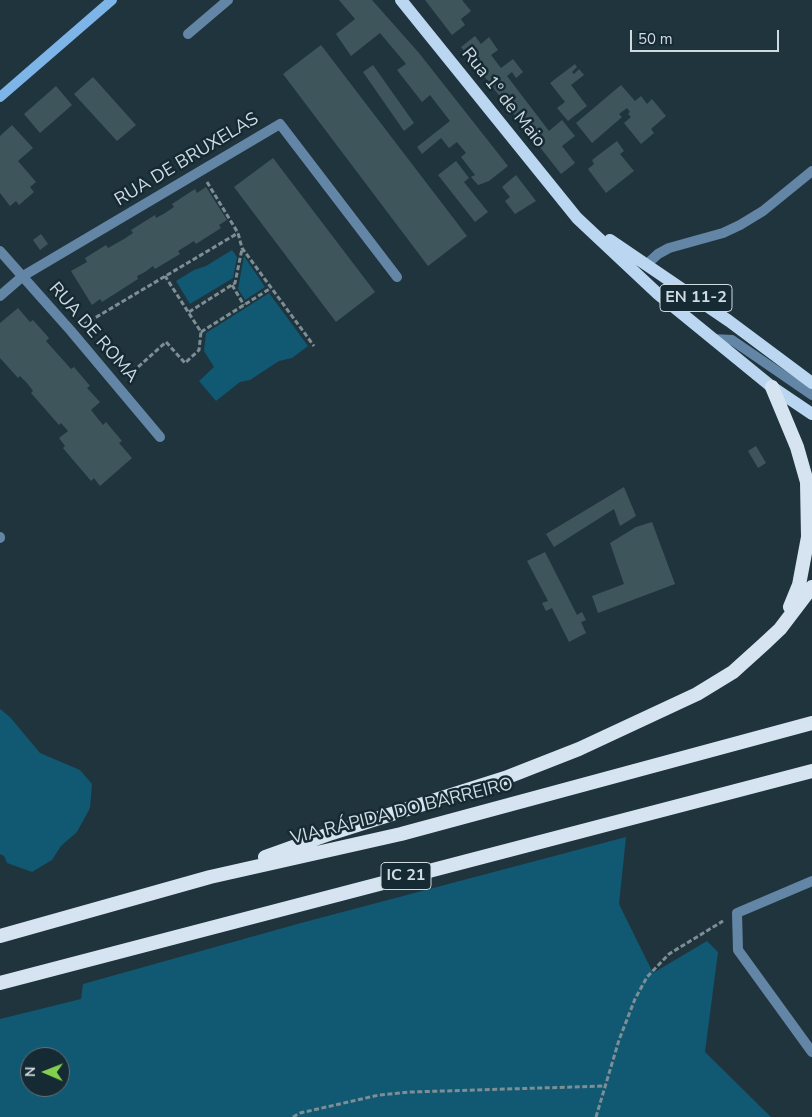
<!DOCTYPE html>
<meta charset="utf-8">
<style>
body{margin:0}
#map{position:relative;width:812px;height:1117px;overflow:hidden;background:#20343d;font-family:"Nunito Sans",sans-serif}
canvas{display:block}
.north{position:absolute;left:20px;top:1047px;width:50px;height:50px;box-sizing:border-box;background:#162a33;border:1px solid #607179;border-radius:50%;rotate:271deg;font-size:14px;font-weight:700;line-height:20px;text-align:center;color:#cfdbe1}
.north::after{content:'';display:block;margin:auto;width:18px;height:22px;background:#83d04e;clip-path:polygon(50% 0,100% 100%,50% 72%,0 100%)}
.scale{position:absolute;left:630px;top:30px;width:149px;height:22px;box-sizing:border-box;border:2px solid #cfdbe1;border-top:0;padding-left:6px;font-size:15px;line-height:18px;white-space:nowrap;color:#cfdbe1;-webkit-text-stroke:4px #162a33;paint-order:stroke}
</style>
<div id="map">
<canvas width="812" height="1117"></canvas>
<div class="north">N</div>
<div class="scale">50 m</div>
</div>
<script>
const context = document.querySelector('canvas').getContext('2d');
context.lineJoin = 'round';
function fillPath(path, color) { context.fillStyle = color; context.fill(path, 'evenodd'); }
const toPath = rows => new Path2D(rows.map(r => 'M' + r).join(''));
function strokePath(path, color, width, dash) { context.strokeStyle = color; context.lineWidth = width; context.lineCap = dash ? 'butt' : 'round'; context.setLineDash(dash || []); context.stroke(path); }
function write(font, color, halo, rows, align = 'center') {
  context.font = font + ' "Nunito Sans",sans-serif'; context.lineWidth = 5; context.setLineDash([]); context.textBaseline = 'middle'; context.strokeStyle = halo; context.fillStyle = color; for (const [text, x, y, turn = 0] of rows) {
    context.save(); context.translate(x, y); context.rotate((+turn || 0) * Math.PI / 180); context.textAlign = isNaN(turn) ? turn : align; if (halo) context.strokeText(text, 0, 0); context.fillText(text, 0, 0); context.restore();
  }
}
const green = toPath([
 [232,250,237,257,233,278,190,304,176,281,194,270,206,266],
 [244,256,265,287,245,300,238,289],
 [269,293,308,346,292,358,279,361,250,380,240,382,216,401,199,381,214,367,204,351,206,333],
 [0,709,10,717,40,753,80,770,92,784,90,808,77,832,61,846,52,860,32,872,7,863,4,856,0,854],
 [626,837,619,904,653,973,707,941,718,952,705,1052,771,1117,0,1117,0,1019,81,999,83,984,301,923],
 [30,1057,60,1057,60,1087,30,1087]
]);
const building = toPath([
 [339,0,372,0,419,53,508,166,489,181,478,185,471,177,475,175,461,157,466,153,457,142,449,148,441,138,422,154,417,147,450,121,430,95,422,102,397,70,406,64,380,33,351,56,336,34,355,19],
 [425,0,462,0,471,11,461,19,465,25,452,35],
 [475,36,481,44,489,37,498,50,491,55,501,68,513,59,523,72,516,78,512,72,507,76,549,131,562,120,575,136,562,146,575,163,561,174,461,47],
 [321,45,467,236,428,266,283,74],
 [575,64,577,67,572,72,574,74,579,69,584,75,571,85,587,106,568,121,557,108,565,102,550,83],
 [373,65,414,123,404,131,363,72],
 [93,77,136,125,117,141,74,94],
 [621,85,635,101,641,96,647,104,652,99,666,116,651,129,654,133,641,144,624,123,631,117,628,114,630,112,627,108,619,114,622,117,592,143,576,123],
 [56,86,72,105,40,133,24,114],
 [12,125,33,148,18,161,36,182,30,187,34,192,19,205,16,201,10,206,0,193,0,136],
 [617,141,624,151,620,154,634,171,606,193,588,169,594,164,592,160],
 [273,158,375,292,336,322,234,187],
 [456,161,469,178,464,182,488,212,475,222,438,175],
 [516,175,536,201,515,214,505,201,510,197,502,187],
 [206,187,227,220,219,225,221,228,196,244,194,241,178,251,180,254,155,269,153,266,145,272,137,276,138,279,102,302,100,299,92,305,71,271,87,262,85,258,106,245,108,248,124,239,133,233,131,230,155,215,156,218,165,213,174,207,172,204,195,189,197,193],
 [41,234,48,244,40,250,33,240],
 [18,308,30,322,33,320,49,338,46,341,71,369,74,367,90,386,87,388,100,402,91,410,103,425,106,422,122,441,119,443,132,458,100,486,94,478,91,481,63,448,65,446,59,438,68,431,61,423,59,425,31,393,33,391,27,383,20,376,18,378,0,358,0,323],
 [756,446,766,463,758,468,748,451],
 [624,487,636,516,620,526,614,509,554,547,546,534],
 [652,522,675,584,598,613,592,596,624,584,610,543,636,527],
 [545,552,577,615,582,612,586,620,581,622,586,633,569,642,552,608,546,611,542,603,548,601,527,561]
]);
const path = toPath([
 [207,182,238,233,242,248,314,346],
 [232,285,244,305],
 [189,312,235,283,242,249],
 [83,325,238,233],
 [201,332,271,288],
 [127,377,166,342,185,363,199,350,201,332,165,276],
 [293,1117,300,1113,379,1095,411,1092,605,1086],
 [596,1117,619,1040,635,999,647,977,669,954,723,921]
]);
const service = toPath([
 [188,34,228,0],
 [646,265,658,254,669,248,723,233,740,225,763,211,812,171]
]);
const minor = toPath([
 [0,251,71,331,160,437],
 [0,296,23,276,280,124,397,277],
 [713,339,732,340,812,395],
 [0,537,0,538],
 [812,881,737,913,738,950,812,1052]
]);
const secondary = toPath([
 [0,97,112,0]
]);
const primary = toPath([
 [401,0,577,218,658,294,772,387,812,414],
 [610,240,729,321,812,383]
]);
const trunk = toPath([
 [772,387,797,447,807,482,808,537,799,585,790,607],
 [265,857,332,833,505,778,579,749,697,694,733,672,764,644,780,629,812,587],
 [0,936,210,877,401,834,812,723],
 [0,983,812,771]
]);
const shields = [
 [696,298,72],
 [406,876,50]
];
const shieldNames = [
 ["EN 11-2",696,298],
 ["IC 21",406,876]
];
const streetNames = [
 ["Rua 1º de Maio",503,98,51],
 ["RUA DE BRUXELAS",187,160,-31],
 ["RUA DE ROMA",93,333,49],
 ["VIA RÁPIDA DO BARREIRO",402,812,-14]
];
fillPath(green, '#115873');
fillPath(building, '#3e565b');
strokePath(path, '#7e8e95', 3, [5, 2.5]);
strokePath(service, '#6385a6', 10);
strokePath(minor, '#6385a6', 10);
strokePath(secondary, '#7db5e9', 10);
strokePath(primary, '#bad6f0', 12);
strokePath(trunk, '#d6e4f1', 14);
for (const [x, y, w] of shields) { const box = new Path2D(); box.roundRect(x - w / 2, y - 13.5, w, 27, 4); context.fillStyle = '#162a33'; context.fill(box); strokePath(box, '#cfdbe1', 1); }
write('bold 16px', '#cfdbe1', null, shieldNames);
write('18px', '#cfdbe1', '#162a33', streetNames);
</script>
